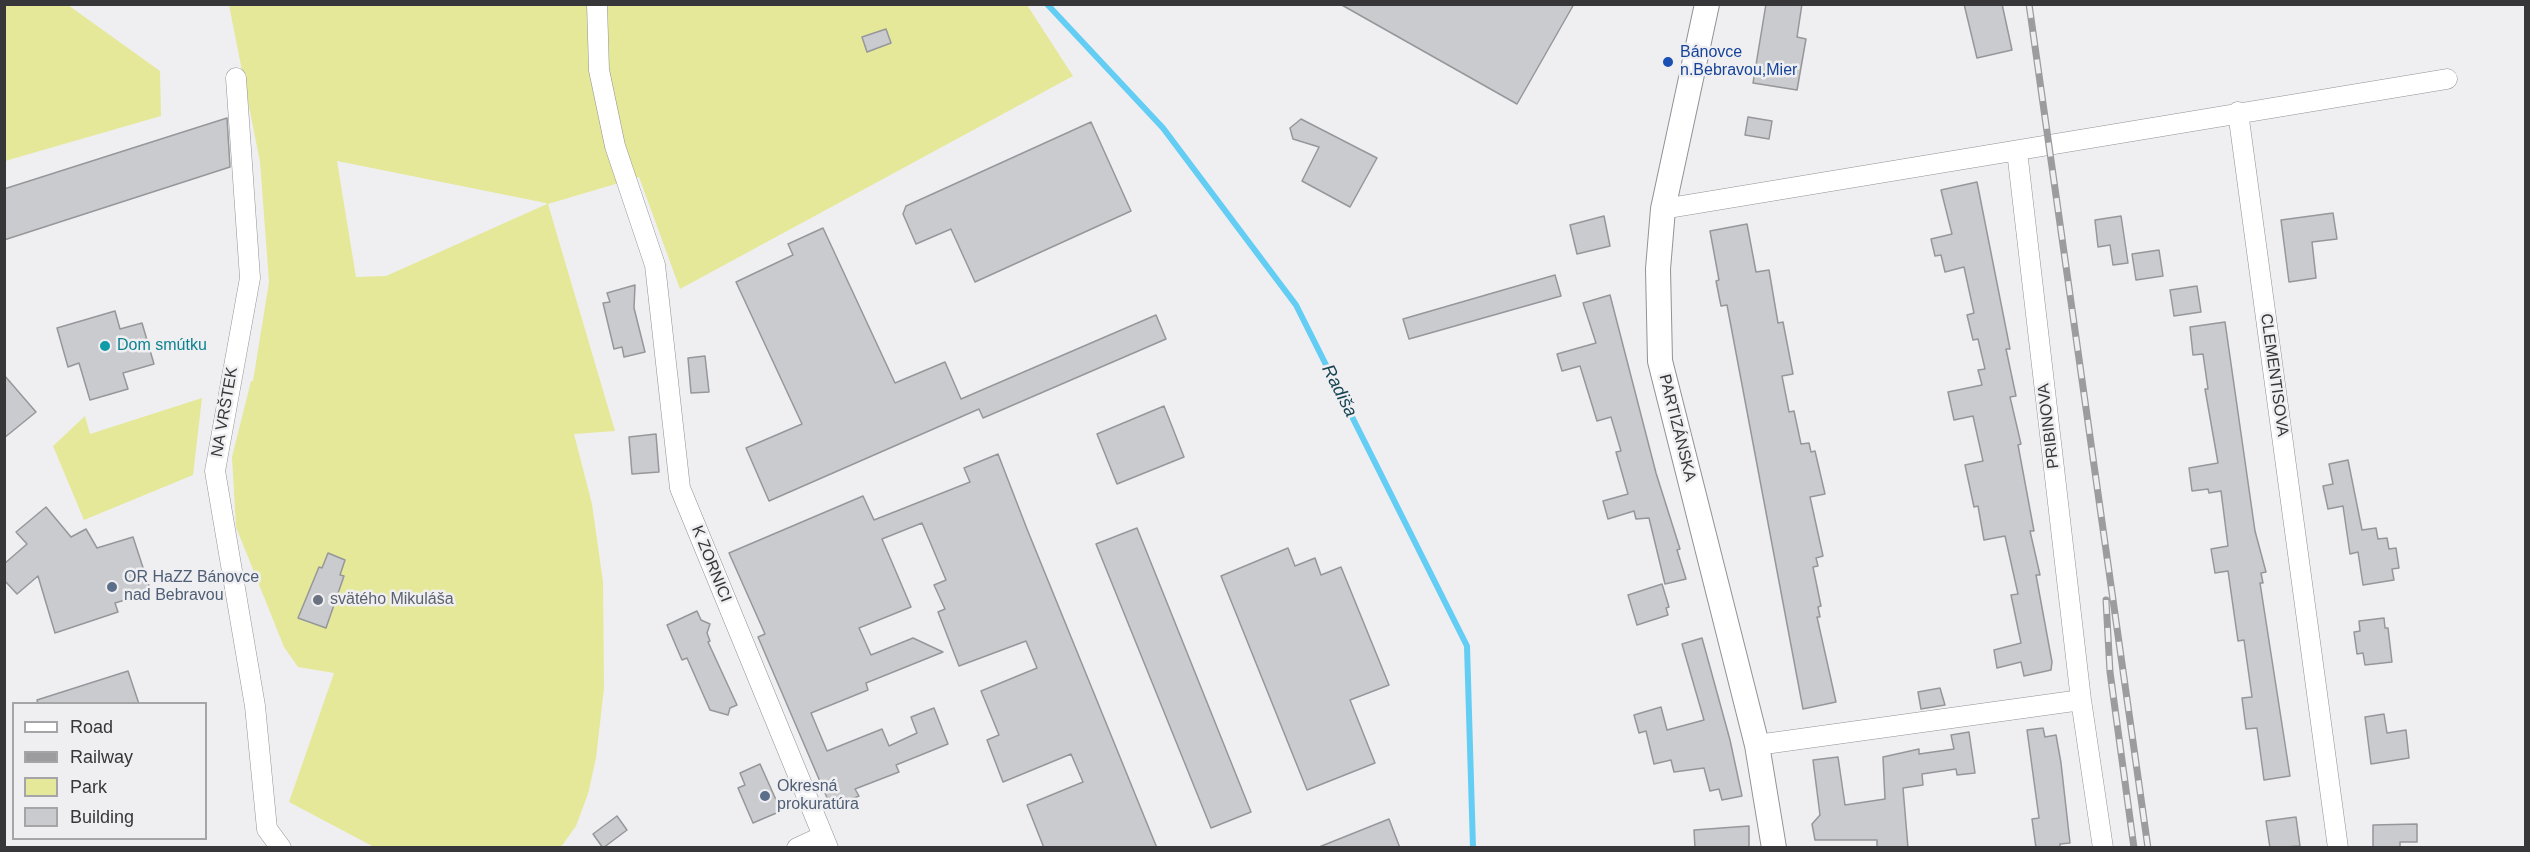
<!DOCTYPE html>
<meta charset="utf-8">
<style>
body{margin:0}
#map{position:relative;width:2530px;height:852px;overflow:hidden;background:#efeff2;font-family:Arial,sans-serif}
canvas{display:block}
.frame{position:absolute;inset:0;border:6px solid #373739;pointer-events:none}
.legend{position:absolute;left:12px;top:702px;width:195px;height:138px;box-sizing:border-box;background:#efeff2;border:2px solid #a5a5a8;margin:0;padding:8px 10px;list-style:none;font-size:18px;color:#373739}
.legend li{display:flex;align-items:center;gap:12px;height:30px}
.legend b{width:30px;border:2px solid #a5a5a8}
</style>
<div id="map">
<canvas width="2530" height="852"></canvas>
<div class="frame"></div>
<ul class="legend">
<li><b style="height:8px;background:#fff"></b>Road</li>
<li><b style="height:8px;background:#9c9c9e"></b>Railway</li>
<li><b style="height:16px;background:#e5e898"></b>Park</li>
<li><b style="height:16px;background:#cacbce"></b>Building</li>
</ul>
</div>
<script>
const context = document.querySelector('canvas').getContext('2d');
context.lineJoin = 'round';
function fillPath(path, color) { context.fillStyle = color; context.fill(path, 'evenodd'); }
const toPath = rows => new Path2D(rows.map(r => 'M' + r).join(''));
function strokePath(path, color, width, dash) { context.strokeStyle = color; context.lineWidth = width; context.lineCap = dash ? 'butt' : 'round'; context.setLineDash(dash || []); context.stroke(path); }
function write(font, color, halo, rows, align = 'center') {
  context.font = font + ' Arial,sans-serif'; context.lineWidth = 5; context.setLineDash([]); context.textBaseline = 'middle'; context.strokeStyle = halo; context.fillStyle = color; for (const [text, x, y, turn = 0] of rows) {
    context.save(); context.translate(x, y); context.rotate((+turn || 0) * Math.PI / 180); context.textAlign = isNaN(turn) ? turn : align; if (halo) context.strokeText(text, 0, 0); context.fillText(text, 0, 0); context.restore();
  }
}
const green = toPath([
 [5,4,68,5,160,71,161,116,5,161],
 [229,5,1027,5,1073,76,680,289,639,177,548,204,615,431,574,434,592,504,603,582,604,688,596,758,588,794,576,826,561,847,374,847,289,802,334,673,298,667,284,647,236,527,232,457,251,381,253,381,269,282,260,162],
 [337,161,546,203,547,204,386,276,356,277],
 [202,398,193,475,84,520,53,446,85,416,90,434]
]);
const stream = toPath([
 [1047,4,1163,128,1296,305,1467,646,1473,848]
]);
const building = toPath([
 [1340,4,1574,4,1517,104,1340,4],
 [1766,4,1802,4,1797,37,1806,39,1797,90,1753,83,1766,4],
 [1964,4,2002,4,2012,50,1977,58,1964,4],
 [886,29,891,43,867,52,862,37,886,29],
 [1748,117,1772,121,1769,139,1745,135,1748,117],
 [227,118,230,167,4,240,4,189,227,118],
 [1301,119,1377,158,1350,207,1302,181,1319,147,1293,139,1290,128,1301,119],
 [1091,122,1131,211,975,282,951,229,916,244,903,214,906,206,1091,122],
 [1977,182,2010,349,2006,349,2016,396,2010,397,2021,444,2018,445,2034,531,2030,531,2040,575,2036,575,2052,662,2051,670,2024,676,2021,662,1997,668,1994,650,2021,643,2011,595,2018,594,2005,536,1984,540,1978,506,1974,507,1965,465,1983,461,1973,416,1954,420,1948,392,1982,385,1978,370,1985,369,1978,339,1973,340,1967,315,1974,313,1964,267,1945,272,1941,255,1935,256,1931,239,1952,234,1941,190,1977,182],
 [2333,213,2337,239,2312,242,2316,278,2289,282,2281,220,2333,213],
 [1604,216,1610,246,1577,254,1570,225,1604,216],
 [2121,216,2128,263,2113,265,2110,245,2098,247,2095,220,2121,216],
 [1747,224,1756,272,1769,270,1778,323,1783,322,1793,374,1782,376,1789,412,1794,411,1801,444,1809,443,1811,452,1815,451,1825,494,1810,497,1823,556,1816,558,1818,566,1813,567,1821,606,1818,607,1820,617,1817,617,1836,702,1803,709,1727,305,1721,306,1716,281,1719,280,1710,231,1747,224],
 [823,228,895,383,945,362,961,399,1156,315,1166,339,983,418,979,409,769,501,746,448,802,424,736,282,793,255,788,244,823,228],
 [2159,250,2163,276,2136,280,2132,254,2159,250],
 [1555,275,1561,296,1409,339,1403,319,1555,275],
 [635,285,634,308,645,352,624,357,622,347,614,349,603,303,610,302,607,293,635,285],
 [2197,286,2201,312,2174,316,2170,290,2197,286],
 [1610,295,1656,473,1680,549,1677,550,1686,579,1665,584,1649,518,1636,519,1634,511,1608,519,1603,501,1628,494,1616,452,1621,451,1611,417,1597,421,1580,366,1562,371,1557,354,1596,343,1583,303,1610,295],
 [115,311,120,329,142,323,154,364,123,373,128,389,90,400,79,363,68,367,57,328,115,311],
 [2225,322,2255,531,2266,572,2261,573,2263,583,2260,583,2290,776,2264,780,2257,728,2246,729,2242,698,2252,697,2244,640,2238,641,2228,571,2215,573,2211,549,2228,546,2221,491,2209,493,2208,489,2192,491,2189,468,2218,463,2205,389,2208,389,2203,354,2193,355,2190,327,2225,322],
 [705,356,709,392,691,393,688,358,705,356],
 [4,375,36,412,4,438,4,375],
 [1164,406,1184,457,1117,484,1097,434,1164,406],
 [656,434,659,472,632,474,629,437,656,434],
 [998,454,1027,529,1157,848,1044,848,1027,805,1083,782,1071,754,1003,782,987,740,999,735,981,691,1037,668,1026,641,959,666,938,612,945,609,934,585,946,580,922,523,882,539,911,607,859,628,871,655,913,638,943,652,866,683,868,690,811,713,827,751,882,729,889,746,917,733,911,717,934,708,948,744,896,765,899,772,855,789,859,796,831,807,758,637,765,634,729,553,863,496,874,520,970,482,964,468,998,454],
 [2348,460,2362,530,2376,528,2378,539,2387,538,2389,549,2396,548,2399,568,2392,569,2394,580,2363,585,2358,552,2350,554,2343,506,2328,509,2323,486,2333,484,2329,464,2348,460],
 [46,507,71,537,86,529,97,548,133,537,151,592,115,603,118,612,55,633,38,576,17,594,4,580,4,564,27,544,16,532,46,507],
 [1137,528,1251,812,1211,828,1096,544,1137,528],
 [1288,548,1295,566,1315,558,1321,575,1341,567,1389,685,1350,700,1375,763,1307,790,1221,576,1288,548],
 [328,553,345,560,340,575,344,576,326,628,298,618,319,567,322,568,328,553],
 [1662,584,1669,607,1666,608,1668,615,1637,625,1628,595,1662,584],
 [697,611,701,620,710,624,707,633,710,641,708,642,737,705,730,708,728,715,710,710,687,658,682,660,667,625,697,611],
 [2384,618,2385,628,2388,628,2392,662,2365,665,2363,653,2357,654,2354,632,2360,631,2359,621,2384,618],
 [1702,638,1730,740,1742,796,1722,800,1719,789,1710,791,1704,768,1674,772,1671,760,1654,764,1646,731,1639,733,1634,715,1661,707,1667,730,1704,720,1682,644,1702,638],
 [128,671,139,704,38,704,37,700,128,671],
 [1940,688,1945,705,1921,709,1918,692,1940,688],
 [2384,714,2387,733,2406,730,2409,758,2371,764,2365,717,2384,714],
 [2043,728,2045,737,2056,735,2061,763,2070,843,2060,844,2060,848,2036,848,2032,819,2039,818,2027,730,2043,728],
 [1969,732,1975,773,1957,775,1956,769,1922,774,1923,785,1903,788,1908,848,1877,847,1877,840,1815,840,1812,824,1820,815,1813,760,1838,757,1845,805,1885,799,1883,757,1919,749,1919,754,1954,749,1951,735,1969,732],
 [760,764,781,811,753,823,738,788,745,785,740,773,760,764],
 [617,816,627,830,603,848,593,834,617,816],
 [2296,817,2300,846,2270,848,2266,821,2296,817],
 [1389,819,1400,848,1319,848,1319,847,1389,819],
 [2417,824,2417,842,2400,842,2400,848,2373,848,2373,825,2417,824],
 [1749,826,1749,848,1695,848,1694,830,1749,826]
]);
const minor = toPath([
 [597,4,599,70,615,146,655,265,680,488,828,848],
 [236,78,250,278,215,471,255,706,267,829,281,848],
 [2238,112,2338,848],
 [2017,151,2081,700,2103,848],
 [1663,209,2447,79],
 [1757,745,2081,700],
 [797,848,823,836]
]);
const tertiary = toPath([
 [1707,4,1663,209,1658,269,1660,361,1757,745,1774,848]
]);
const rail = toPath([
 [2029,4,2148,848],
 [2106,600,2110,672,2134,848]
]);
const markers = [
 [1668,62,6,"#1a4fb4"],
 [105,346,6,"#0f9aa8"],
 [112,587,6,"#5c6f8a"],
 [318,600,6,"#6b7280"],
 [765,796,6,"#5c6f8a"]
];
const transitNames = [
 ["Bánovce",1680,53],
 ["n.Bebravou,Mier",1680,71]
];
const cultureNames = [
 ["Dom smútku",117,346]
];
const streetNames = [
 ["CLEMENTISOVA",2274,375,82],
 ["NA VRŠTEK",225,412,-80],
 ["PRIBINOVA",2049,426,-97],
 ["PARTIZÁNSKA",1677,428,76],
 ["K ZORNICI",711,564,68]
];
const serviceNames = [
 ["OR HaZZ Bánovce",124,578],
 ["nad Bebravou",124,596],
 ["Okresná",777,787],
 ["prokuratúra",777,805]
];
const worshipNames = [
 ["svätého Mikuláša",330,600]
];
const waterNames = [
 ["Radiša",1339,391,63]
];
fillPath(green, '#e5e898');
strokePath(stream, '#64cdf4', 6);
fillPath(building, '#cacbce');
strokePath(building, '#96979a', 1.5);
strokePath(minor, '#919295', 21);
strokePath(tertiary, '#919295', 26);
strokePath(minor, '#fff', 20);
strokePath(tertiary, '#fff', 24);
strokePath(rail, '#9c9c9e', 7);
strokePath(rail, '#efeff2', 4.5, [14]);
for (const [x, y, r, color] of markers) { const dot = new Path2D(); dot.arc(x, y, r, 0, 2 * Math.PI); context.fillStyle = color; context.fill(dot); strokePath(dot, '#efeff2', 2); }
write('16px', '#164399', '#efeff2', transitNames, 'left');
write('16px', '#0d838f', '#efeff2', cultureNames, 'left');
write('16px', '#373739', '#efeff2', streetNames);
write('16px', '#4e5e75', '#efeff2', serviceNames, 'left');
write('16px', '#5b616d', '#efeff2', worshipNames, 'left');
write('italic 18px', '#164454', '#efeff2', waterNames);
</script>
